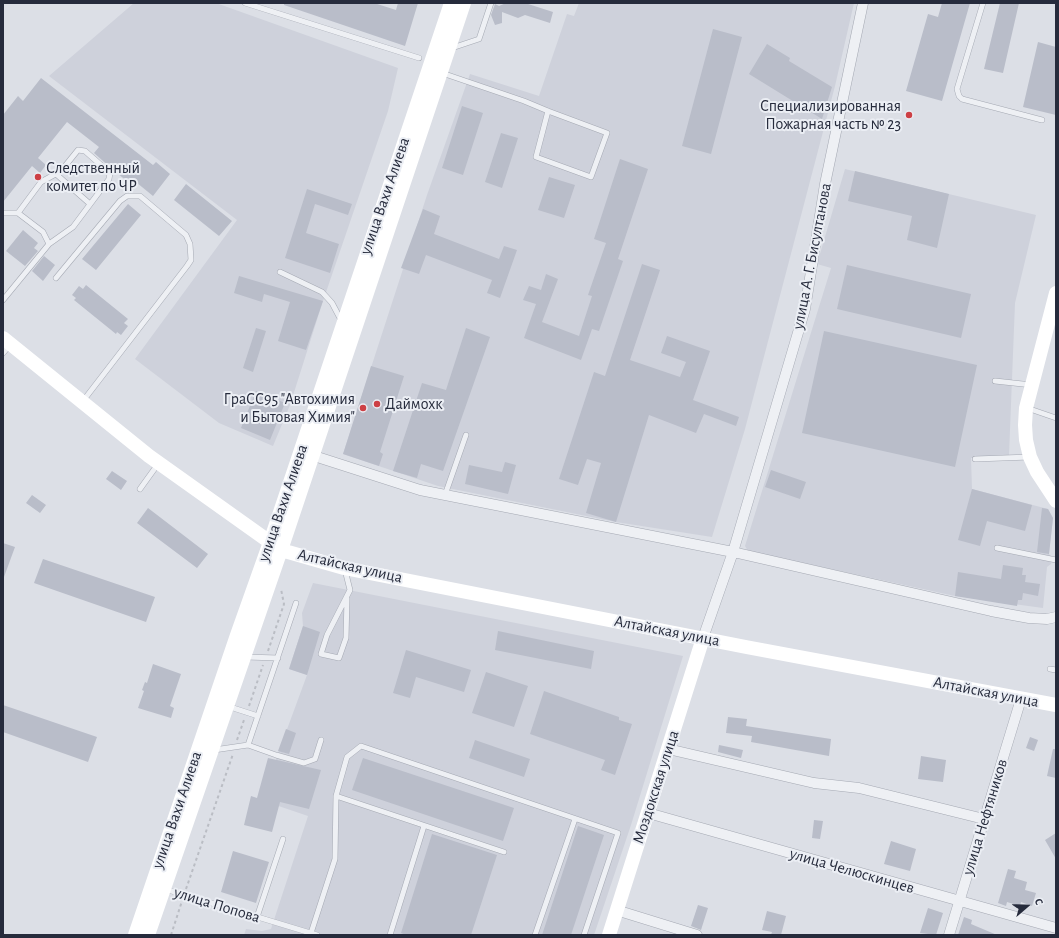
<!DOCTYPE html>
<meta charset="utf-8">
<style>
body{margin:0}
#map{position:relative;width:1059px;height:938px;overflow:hidden;background:#dcdfe6;font-family:"Alegreya Sans",sans-serif}
canvas{display:block}
.frame{position:absolute;inset:0;border:4px solid #262b3c;pointer-events:none}
.north{position:absolute;left:1007px;top:886px;width:40px;height:40px;-webkit-text-stroke:3px #ebeef4;paint-order:stroke;rotate:70deg;font-size:11px;font-weight:700;line-height:16px;text-align:center;color:#262b3c}
.north::after{content:'';display:block;margin:auto;width:14px;height:18px;background:#262b3c;clip-path:polygon(50% 0,100% 100%,50% 72%,0 100%)}
</style>
<div id="map">
<canvas width="1059" height="938"></canvas>
<div class="frame"></div>
<div class="north">С</div>
</div>
<script>
const context = document.querySelector('canvas').getContext('2d');
context.lineJoin = 'round';
function fillPath(path, color) { context.fillStyle = color; context.fill(path, 'evenodd'); }
const toPath = rows => new Path2D(rows.map(r => 'M' + r).join(''));
function strokePath(path, color, width, dash) { context.strokeStyle = color; context.lineWidth = width; context.lineCap = dash ? 'butt' : 'round'; context.setLineDash(dash || []); context.stroke(path); }
function write(font, color, halo, rows, align = 'center') {
  context.font = font + ' "Alegreya Sans",sans-serif'; context.lineWidth = 4; context.setLineDash([]); context.textBaseline = 'middle'; context.strokeStyle = halo; context.fillStyle = color; for (const [text, x, y, turn = 0] of rows) {
    context.save(); context.translate(x, y); context.rotate((+turn || 0) * Math.PI / 180); context.textAlign = isNaN(turn) ? turn : align; if (halo) context.strokeText(text, 0, 0); context.fillText(text, 0, 0); context.restore();
  }
}
const built = toPath([
 [134,3,216,3,398,68,388,111,323,301,290,405,273,446,219,423,135,359,237,220,49,76],
 [579,3,854,3,835,86,745,429,712,537,616,522,438,486,343,454,427,195,470,74,539,96,567,14,574,16],
 [845,169,1036,215,1015,303,1009,455,971,458,972,489,1048,509,1053,518,1049,554,1052,558,1051,564,1047,567,1043,608,955,596,748,551,745,546,831,268,817,264],
 [313,583,683,656,631,825,594,935,244,935,246,929,262,931,271,929,308,816,261,800,307,675,289,669,303,626,302,613]
]);
const building = toPath([
 [284,3,374,3,396,10,398,3,418,3,405,46,284,5],
 [506,3,525,3,553,12,550,23,525,15,518,18,502,12,502,23,495,25,491,15,495,4,499,6],
 [942,3,970,3,942,101,906,91,928,14,938,17],
 [1000,3,1019,3,1003,73,984,69],
 [713,29,742,37,711,154,682,146],
 [1038,42,1056,47,1056,115,1023,107],
 [767,44,790,58,789,61,832,87,822,119,749,74],
 [41,78,153,165,156,162,170,174,153,196,131,178,128,182,112,169,94,153,99,147,67,122,38,158,46,165,40,173,32,166,3,202,3,115,18,96,23,101],
 [462,106,483,113,463,175,442,168],
 [501,133,518,138,502,188,485,182],
 [620,159,648,169,618,259,623,261,599,331,592,329,581,360,524,338,536,304,523,300,529,286,541,290,546,274,558,279,542,322,579,336,592,296,588,295,606,243,594,239],
 [855,171,949,194,937,248,907,240,912,216,848,201],
 [549,177,575,185,564,218,538,210],
 [186,184,232,221,219,236,174,200],
 [307,189,352,204,348,215,315,204,306,233,339,244,330,273,285,258],
 [128,204,141,215,96,270,82,259],
 [423,209,440,216,434,234,499,259,504,246,517,250,500,298,487,293,492,280,426,255,419,274,401,268],
 [23,230,38,243,34,248,38,251,25,266,6,251],
 [44,256,55,265,43,281,32,271],
 [642,264,660,270,630,360,680,377,686,362,661,353,667,336,710,351,693,400,739,417,736,426,704,414,696,433,649,415,616,522,586,513,601,463,587,459,578,485,559,479,594,372,605,376],
 [847,265,971,294,961,338,837,309],
 [239,276,323,301,306,350,278,341,290,302,264,294,262,302,234,293],
 [86,285,128,319,124,323,128,326,121,335,117,332,116,334,74,300,76,298,72,295,79,286,83,289],
 [256,328,266,331,253,372,243,368],
 [466,328,490,337,443,471,421,464,417,478,393,471,422,383,446,390],
 [824,331,977,365,955,467,802,433],
 [371,366,404,376,380,452,383,454,379,466,343,454],
 [256,391,285,403,270,440,241,428],
 [505,462,516,465,508,494,465,484,469,465,502,472],
 [771,470,806,482,800,499,765,487],
 [112,471,127,481,121,490,106,479],
 [972,489,1032,505,1025,531,987,521,980,546,958,540],
 [32,495,46,505,40,513,26,503],
 [148,508,208,554,197,568,137,523],
 [1042,508,1048,509,1053,518,1049,554,1037,552],
 [3,543,15,547,4,577,3,577],
 [43,559,155,597,146,622,34,583],
 [1003,565,1023,568,1022,575,1026,575,1025,582,1040,584,1038,596,1023,593,1022,600,1018,600,1017,606,955,596,958,572,1001,579],
 [303,626,320,632,307,675,289,669],
 [498,631,594,651,591,669,495,650],
 [406,650,471,670,464,692,416,677,410,698,393,693],
 [153,664,181,674,170,706,174,708,171,718,138,708,144,691,142,690,145,682,147,683],
 [486,672,528,686,514,727,472,713],
 [544,691,619,717,619,720,632,724,615,775,601,770,605,760,530,734],
 [3,705,97,737,88,762,3,732],
 [728,717,747,719,746,726,831,739,829,756,751,742,752,736,726,733],
 [286,729,296,733,289,754,278,751],
 [1030,737,1038,740,1034,751,1026,748],
 [475,740,530,759,524,777,469,758],
 [719,745,743,750,741,758,718,752],
 [1053,749,1056,749,1056,778,1047,776],
 [921,756,946,760,943,782,918,779],
 [268,758,321,770,309,809,280,802,272,832,244,825,251,796,257,798],
 [363,758,514,808,503,841,352,790],
 [814,820,823,821,820,839,812,838],
 [578,826,604,835,571,935,542,935],
 [1056,833,1056,859,1045,840],
 [432,834,497,855,471,935,406,935,401,933],
 [891,841,916,849,910,871,884,864],
 [233,851,269,862,256,903,221,892],
 [1008,869,1016,871,1014,878,1027,882,1025,890,1036,893,1032,906,1021,902,1020,906,1007,902,1006,906,998,903],
 [698,905,708,908,701,930,691,926],
 [928,908,943,913,936,935,920,933],
 [767,911,786,916,781,935,771,935,772,932,762,930],
 [964,917,972,920,971,924,997,935,958,935]
]);
const path = toPath([
 [268,651,284,604,281,589],
 [249,706,263,665],
 [237,740,244,720],
 [186,889,233,754],
 [171,935,182,901]
]);
const lane = toPath([
 [245,3,419,58],
 [983,3,957,89,959,96,962,99,1042,120],
 [452,48,479,39,491,3],
 [442,73,524,101,548,111,607,133,591,177,536,157,548,111],
 [56,174,90,204],
 [3,213,18,213,43,232,49,244],
 [280,272,322,292,332,303,341,320],
 [56,278,120,201,127,196,140,196,186,235,190,244,191,260,187,266,83,401],
 [3,300,49,244,73,227,109,179,110,173,85,151,78,150,61,171,41,182,18,213],
 [3,353,10,345],
 [995,381,1032,385],
 [1027,408,1056,418],
 [975,459,1030,457],
 [140,489,158,464],
 [445,495,466,435],
 [997,548,1056,560],
 [345,570,350,590,327,635,321,654,339,658,346,638,347,598],
 [246,657,278,658],
 [1050,669,1056,670],
 [227,706,258,716],
 [248,745,276,755,304,763,315,759,321,740],
 [214,750,248,745,296,603],
 [336,796,504,852],
 [165,889,317,935],
 [257,917,283,839],
 [311,933,335,859,336,796,347,757,361,746,618,833,584,935],
 [390,935,424,826],
 [535,935,575,819]
]);
const street = toPath([
 [311,455,420,490,733,552,991,611,1029,618,1047,619,1056,617],
 [703,638,733,552,805,309,825,184,863,3],
 [668,749,814,783,859,788,984,819],
 [648,813,1056,928],
 [616,910,697,935],
 [949,935,1021,699]
]);
const secondary = toPath([
 [1056,293,1026,408,1025,425,1026,440,1030,457,1037,472,1056,501],
 [3,338,149,456,281,550,344,568,746,647,1056,705],
 [135,935,237,635,270,542,451,3],
 [148,935,281,550,464,3],
 [609,935,703,638]
]);
const markers = [
 [909,115,4,"#cd3f44"],
 [38,177,4,"#cd3f44"],
 [377,404,4,"#cd3f44"],
 [363,408,4,"#cd3f44"]
];
const poiNames = [
 ["Специализированная",901,106],
 ["Пожарная часть № 23",901,124],
 ["Следственный",46,168,"left"],
 ["комитет по ЧР",46,186,"left"],
 ["ГраСС95 \"Автохимия",355,399],
 ["и Бытовая Химия\"",355,417],
 ["Даймохк",385,404,"left"]
];
const streetNames = [
 ["улица Вахи Алиева",385,196,-71],
 ["улица А. Г. Бисултанова",812,256,-79],
 ["улица Вахи Алиева",283,503,-71],
 ["Алтайская улица",350,566,13],
 ["Алтайская улица",667,631,11],
 ["Алтайская улица",986,692,11],
 ["Моздокская улица",656,787,-72],
 ["улица Вахи Алиева",177,810,-71],
 ["улица Нефтяников",985,817,-73],
 ["улица Челюскинцев",852,871,16],
 ["улица Попова",217,905,17]
];
fillPath(built, '#ced1db');
fillPath(building, '#b9bdc9');
strokePath(lane, '#a5a9b3', 6);
strokePath(street, '#a5a9b3', 11);
strokePath(path, '#babdc4', 2, [3, 3]);
strokePath(lane, '#eef0f4', 5);
strokePath(street, '#eef0f4', 10);
strokePath(secondary, '#fff', 14);
for (const [x, y, r, color] of markers) { const dot = new Path2D(); dot.arc(x, y, r, 0, 2 * Math.PI); context.fillStyle = color; context.fill(dot); strokePath(dot, '#ebeef4', 1.5); }
write('16px', '#262b3c', '#ebeef4', poiNames, 'right');
write('16px', '#262b3c', '#ebeef4', streetNames);
</script>
